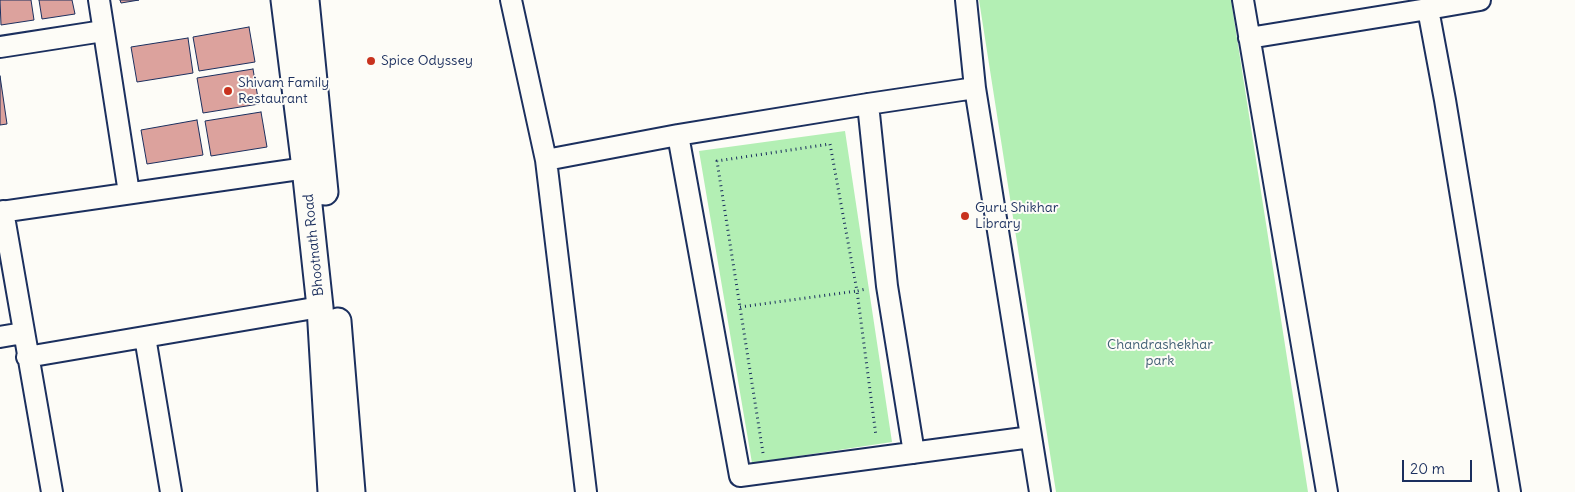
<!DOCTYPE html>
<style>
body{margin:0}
#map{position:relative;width:1575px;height:492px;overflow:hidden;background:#fdfcf7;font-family:Delius,sans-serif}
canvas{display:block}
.scale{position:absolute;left:1402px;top:460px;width:70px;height:22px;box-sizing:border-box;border:2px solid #1b2f5e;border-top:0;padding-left:6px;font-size:15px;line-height:18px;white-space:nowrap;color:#1b2f5e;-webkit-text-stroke:4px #fdfcf7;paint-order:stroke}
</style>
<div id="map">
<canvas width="1575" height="492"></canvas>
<div class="scale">20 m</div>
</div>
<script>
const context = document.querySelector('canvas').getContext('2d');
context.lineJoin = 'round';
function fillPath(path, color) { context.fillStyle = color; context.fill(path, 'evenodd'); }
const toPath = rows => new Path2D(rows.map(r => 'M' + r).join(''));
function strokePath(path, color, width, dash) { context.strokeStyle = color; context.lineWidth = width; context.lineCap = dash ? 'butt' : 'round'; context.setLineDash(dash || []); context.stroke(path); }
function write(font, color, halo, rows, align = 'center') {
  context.font = font + ' Delius,sans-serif'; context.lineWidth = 4; context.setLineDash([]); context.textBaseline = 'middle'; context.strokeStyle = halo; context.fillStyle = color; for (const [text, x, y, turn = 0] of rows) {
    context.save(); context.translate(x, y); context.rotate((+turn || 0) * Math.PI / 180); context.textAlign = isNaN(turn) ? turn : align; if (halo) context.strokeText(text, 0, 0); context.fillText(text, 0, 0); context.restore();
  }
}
const green = toPath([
 [979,0,1231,0,1308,492,1056,492],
 [845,131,892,442,752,463,699,151]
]);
const building = toPath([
 [0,0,31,0,34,20,1,25,0,0],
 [39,0,72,0,75,14,42,19,39,0],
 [120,0,139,0,121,3,120,0],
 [249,27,255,62,199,71,193,37,249,27],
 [188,38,193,73,137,82,131,47,188,38],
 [253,69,259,104,203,113,197,78,253,69],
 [0,76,7,124,0,125,0,76],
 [261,112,267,147,211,156,205,121,261,112],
 [197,120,203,155,147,164,141,130,197,120]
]);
const path = toPath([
 [740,307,857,291,876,436],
 [763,453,717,161,830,144,857,291,866,289]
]);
const minor = toPath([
 [99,0,129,193],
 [511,0,546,160,586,492],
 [966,0,975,88,1040,492],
 [1243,0,1327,492],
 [1480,0,1428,9,1445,100,1510,492],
 [1249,38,1428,9],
 [0,47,103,31],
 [975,88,868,104,678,135,740,476,1031,437],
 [868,104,887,286,914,453],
 [546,160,678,135],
 [3,211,52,492],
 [0,212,320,166],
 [0,337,23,333],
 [145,337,171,492],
 [27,357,320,307]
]);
const tertiary = toPath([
 [284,0,305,168,320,307,331,492],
 [306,0,325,192],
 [338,321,352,492]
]);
const markers = [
 [371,61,5,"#c8321e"],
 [228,91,5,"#c8321e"],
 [965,216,5,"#c8321e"]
];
const poiNames = [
 ["Spice Odyssey",381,61],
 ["Shivam Family",238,83],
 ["Restaurant",238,99],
 ["Guru Shikhar",975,208],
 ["Library",975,224]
];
const streetNames = [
 ["Bhootnath Road",314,245,-96]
];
const parkNames = [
 ["Chandrashekhar",1160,345],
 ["park",1160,361]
];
fillPath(green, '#b3efb4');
fillPath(building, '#dca29d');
strokePath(building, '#1b2f5e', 1);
strokePath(minor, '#1b2f5e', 24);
strokePath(tertiary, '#1b2f5e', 29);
strokePath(path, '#1b2f5e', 3, [1, 4]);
strokePath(minor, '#fdfcf7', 20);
strokePath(tertiary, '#fdfcf7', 25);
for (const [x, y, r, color] of markers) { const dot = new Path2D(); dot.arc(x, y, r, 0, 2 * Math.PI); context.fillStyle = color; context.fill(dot); strokePath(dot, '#fdfcf7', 2); }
write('14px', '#1b2f5e', '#fdfcf7', poiNames, 'left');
write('14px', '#1b2f5e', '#fdfcf7', streetNames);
write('14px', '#415f74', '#fdfcf7', parkNames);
</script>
